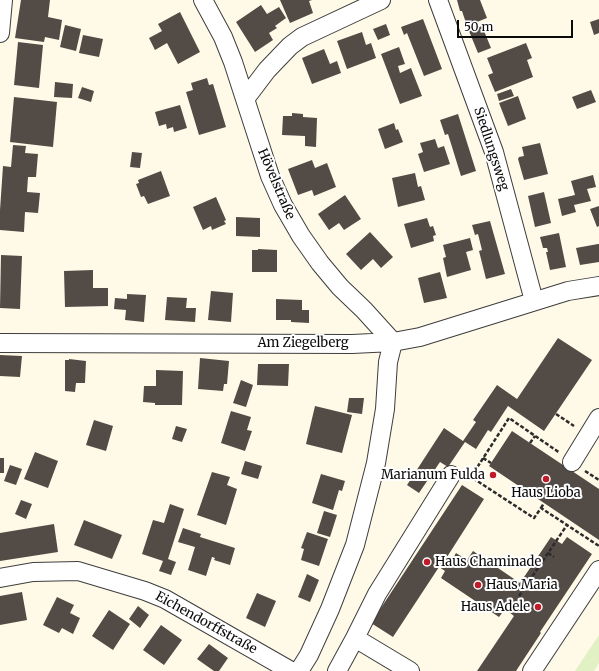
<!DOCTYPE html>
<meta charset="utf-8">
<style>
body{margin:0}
#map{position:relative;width:599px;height:671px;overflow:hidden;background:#fffae8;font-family:Merriweather,serif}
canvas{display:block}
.scale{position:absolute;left:457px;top:20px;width:116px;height:18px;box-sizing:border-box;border:2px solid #0a0a0a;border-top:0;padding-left:5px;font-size:12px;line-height:14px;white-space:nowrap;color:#0a0a0a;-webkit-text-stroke:3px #fff;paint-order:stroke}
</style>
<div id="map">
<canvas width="599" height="671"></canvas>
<div class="scale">50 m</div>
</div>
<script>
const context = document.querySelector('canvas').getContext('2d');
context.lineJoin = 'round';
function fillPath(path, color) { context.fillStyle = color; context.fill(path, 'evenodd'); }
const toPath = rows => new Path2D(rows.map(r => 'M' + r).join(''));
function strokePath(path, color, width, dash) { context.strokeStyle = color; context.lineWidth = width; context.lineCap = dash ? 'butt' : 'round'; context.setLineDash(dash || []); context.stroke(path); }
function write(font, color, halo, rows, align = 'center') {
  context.font = font + ' Merriweather,serif'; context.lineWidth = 4; context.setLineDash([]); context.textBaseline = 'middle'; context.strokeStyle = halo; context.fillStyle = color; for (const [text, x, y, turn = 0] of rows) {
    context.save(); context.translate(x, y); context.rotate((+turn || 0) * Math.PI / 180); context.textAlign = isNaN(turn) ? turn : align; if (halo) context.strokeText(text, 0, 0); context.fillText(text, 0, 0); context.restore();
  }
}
const pitch = toPath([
 [599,635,599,663,594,671,575,671]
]);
const building = toPath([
 [21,0,50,0,48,17,62,20,59,40,45,37,44,42,15,38],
 [280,0,312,0,309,1,313,13,290,23],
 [457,0,480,0,487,18,467,26,462,11,460,11],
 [261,5,267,14,279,7,286,18,275,26,277,28,269,33,273,40,255,52,236,22],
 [180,12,200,52,178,64,167,43,155,50,149,38,162,31,158,24],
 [423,19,442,69,424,76,407,33,404,35,401,27],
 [599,19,599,33,594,35,590,22],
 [386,24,390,35,378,40,373,29],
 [65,25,81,29,76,51,60,47],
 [482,26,491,48,478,53,469,31],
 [362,32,366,45,371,43,376,58,347,69,337,41],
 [83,35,103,39,99,57,79,53],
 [18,42,43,45,39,88,14,85],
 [526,43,532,58,527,60,533,77,495,92,488,75,493,73,487,58],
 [399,47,405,64,398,66,400,73,411,68,422,96,400,104,381,54],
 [324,49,330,64,337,61,341,73,312,84,302,58],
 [207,78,209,85,213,84,226,127,199,135,186,92,193,90,191,83],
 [55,82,73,84,72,98,54,97],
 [82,87,94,91,91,102,78,98],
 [511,89,514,96,499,101,497,94],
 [591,90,596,102,577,109,572,97],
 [518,96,526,119,508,126,499,103],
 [14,97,57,102,53,147,10,142],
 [180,105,187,128,174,132,173,127,167,129,166,124,159,126,155,112],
 [292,113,303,114,303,117,317,118,316,147,305,146,305,136,282,135,283,116,292,116],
 [458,114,476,171,461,176,448,134,445,135,440,120],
 [394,123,396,130,398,129,403,142,385,149,378,129],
 [435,139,438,148,444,146,450,164,424,172,418,154,423,152,420,143],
 [540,143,548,174,524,180,518,159,519,157,524,156,522,147],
 [13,145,26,146,25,153,38,154,36,177,28,177,27,192,40,193,38,213,25,212,24,232,0,230,0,210,3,166,11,167],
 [132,152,142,153,140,168,130,167],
 [312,160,315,168,327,163,336,187,314,196,312,190,298,195,288,169],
 [161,171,170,196,148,204,144,196,141,197,136,184,139,183,138,180],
 [415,173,418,187,421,186,425,200,398,207,392,178],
 [593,175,596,187,587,189,591,201,574,205,576,212,562,216,558,199,575,195,571,181],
 [544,192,551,223,535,227,528,196],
 [345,195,361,219,344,230,339,223,329,230,318,214],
 [216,197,226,220,224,221,226,224,212,230,211,226,203,230,193,207],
 [599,206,599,226,597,227,590,209],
 [236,217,260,218,260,237,236,236],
 [427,218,430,227,433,226,436,235,433,236,434,241,411,248,404,224],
 [490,221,505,274,486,279,479,251,482,250,478,234,475,235,472,225],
 [370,232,393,257,381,268,373,259,361,270,346,254],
 [559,233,566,267,550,270,546,252,548,252,547,248,543,248,540,237],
 [470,238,473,250,466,252,471,270,447,277,443,258,446,257,443,245],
 [598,244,599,244,599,262,580,265,576,248],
 [258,249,277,250,277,272,252,272,252,250,258,250],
 [1,255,22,256,20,309,0,308],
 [93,270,93,288,108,288,108,306,65,307,64,271],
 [440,272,447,298,424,303,418,278],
 [211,291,233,293,231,322,208,320],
 [127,294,146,295,144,322,125,320,126,310,114,309,115,298,127,299],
 [167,297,187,298,186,308,196,308,195,322,165,320],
 [276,299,302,300,302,310,309,310,309,323,291,322,291,320,276,320],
 [558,338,592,360,544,431,508,406,491,432,488,430,476,449,465,442,448,467,440,462,419,493,407,485,444,428,463,441,476,422,473,420,497,385,517,399],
 [0,355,22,356,20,377,0,376],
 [200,358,229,361,227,384,224,384,223,391,198,389],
 [69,359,86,361,85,383,76,383,75,392,65,391,65,360,69,360],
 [258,364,289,364,288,386,257,385],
 [156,370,183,371,182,405,155,405,155,403,143,402,144,386,156,386],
 [241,380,253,385,246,407,233,403],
 [349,398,364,398,362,414,347,412],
 [315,406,352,415,342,453,306,444],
 [231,411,251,417,247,430,252,431,245,451,221,443],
 [94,420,113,426,106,451,86,445],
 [176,426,187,429,182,442,172,439],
 [512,431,599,489,599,540,489,466],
 [35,452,58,461,48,488,24,479],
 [0,458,4,458,4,473,0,473],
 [245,461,262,466,258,479,241,474],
 [10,465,22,469,16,485,4,481],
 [212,472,230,477,227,485,237,489,226,525,197,515],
 [321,474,345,481,342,491,339,490,333,510,312,503],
 [462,485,484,499,447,557,452,560,456,553,467,560,473,551,520,583,551,537,562,544,567,537,592,554,540,632,541,633,516,671,477,671,514,616,505,609,499,617,441,578,445,571,439,567,393,637,371,623],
 [21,500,32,504,26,519,15,514],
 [170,504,184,509,168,559,176,562,171,575,159,571,163,561,142,554,153,520,164,523],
 [324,511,337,515,330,537,317,533],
 [84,520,122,535,112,559,74,545],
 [54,524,58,552,0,561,0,533],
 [183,528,201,534,200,537,235,548,230,565,214,560,215,558,212,557,206,576,188,570,195,547,178,542],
 [307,532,328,539,319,566,301,560,304,549,301,548],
 [307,574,319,580,310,602,298,597],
 [22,592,27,620,0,625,0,596],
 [257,593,276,601,265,627,246,618],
 [57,597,74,605,70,613,80,618,73,634,62,628,59,633,43,625],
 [138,606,149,615,140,628,129,619],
 [109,610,130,624,113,650,92,636],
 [161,625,182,640,164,665,143,650],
 [209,644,228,658,219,671,214,671,197,659]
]);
const path = toPath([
 [556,414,574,426],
 [530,443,535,436],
 [483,458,491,463],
 [585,471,599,480],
 [468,475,534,518,541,508,599,546],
 [471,477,509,418,560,453],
 [541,508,544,503],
 [548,553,554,557],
 [519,596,567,525]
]);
const minor = toPath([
 [203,0,223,37,233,62,270,176,283,205,301,236,320,263,340,287,364,310,393,342],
 [438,0,494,152,534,301],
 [0,33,3,0],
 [245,99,267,70,290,46,302,37,381,0],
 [0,343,352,344,393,342,420,337,568,291,599,286],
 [572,462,599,418],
 [0,578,33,572,78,571,145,591,165,599,291,671],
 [355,638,377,594,451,475],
 [299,671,309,655,330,609,355,545,376,463,385,409,388,362,393,342],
 [337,671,355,638,410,671],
 [532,671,599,570]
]);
const markers = [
 [493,475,4,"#c01c28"],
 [546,479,4,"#c01c28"],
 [427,562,4,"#c01c28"],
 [478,585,4,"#c01c28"],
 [538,607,4,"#c01c28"]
];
const streetNames = [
 ["Siedlungsweg",491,149,72],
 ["Hövelstraße",276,184,67],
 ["Am Ziegelberg",303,343],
 ["Eichendorffstraße",206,623,29]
];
const poiNames = [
 ["Marianum Fulda",485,475],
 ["Haus Lioba",546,493,"center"],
 ["Haus Chaminade",435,562,"left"],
 ["Haus Maria",486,585,"left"],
 ["Haus Adele",530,607]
];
fillPath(pitch, '#e2f1c3');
fillPath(building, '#534b46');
strokePath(minor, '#3d3d3d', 20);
strokePath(path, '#2c2c2c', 2.5, [4, 2]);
strokePath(minor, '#fff', 18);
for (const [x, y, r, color] of markers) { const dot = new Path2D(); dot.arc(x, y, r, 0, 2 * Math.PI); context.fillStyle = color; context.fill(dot); strokePath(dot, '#fff', 1.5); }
write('13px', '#0a0a0a', '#fff', streetNames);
write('13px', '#0a0a0a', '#fff', poiNames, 'right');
</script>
